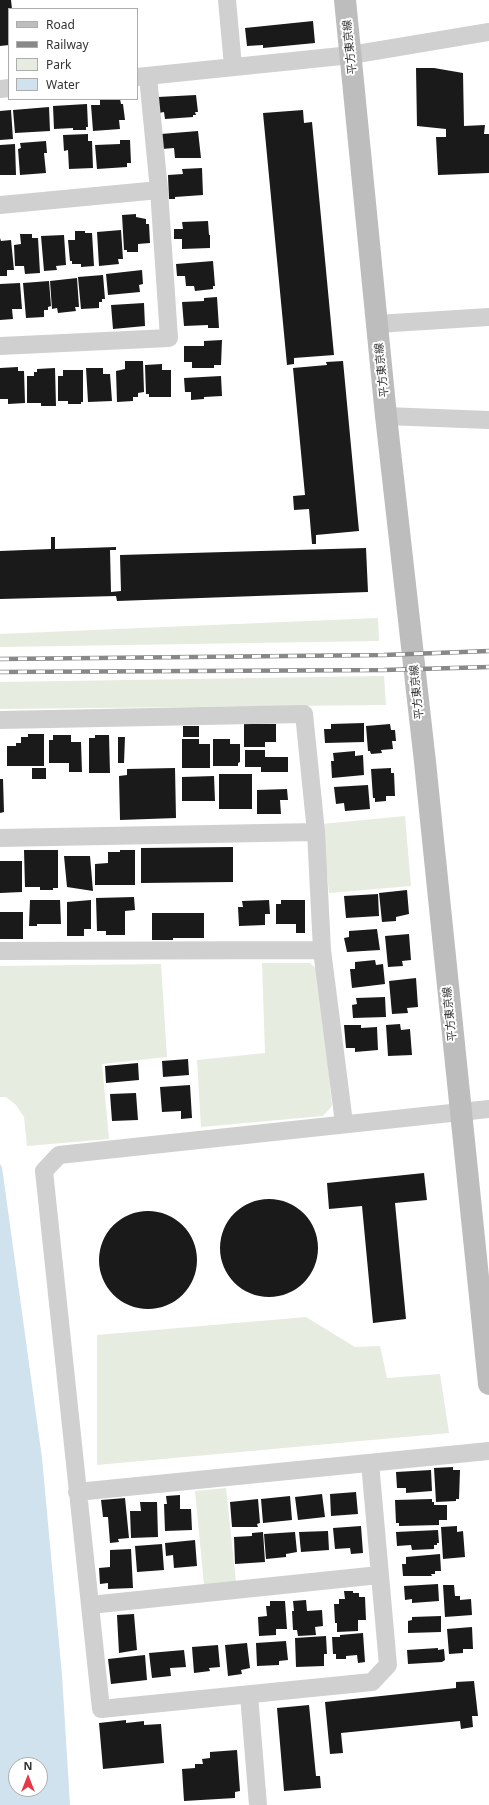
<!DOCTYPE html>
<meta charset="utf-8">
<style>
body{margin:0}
#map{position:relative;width:489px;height:1805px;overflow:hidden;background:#fff;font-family:"Noto Sans",sans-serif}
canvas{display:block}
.legend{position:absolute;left:8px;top:8px;width:130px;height:92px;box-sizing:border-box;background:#fff;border:1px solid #adadad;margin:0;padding:5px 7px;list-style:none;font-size:12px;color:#333}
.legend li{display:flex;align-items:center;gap:8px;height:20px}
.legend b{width:20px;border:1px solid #adadad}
.north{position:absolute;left:8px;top:1757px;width:40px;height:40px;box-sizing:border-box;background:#fff;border:1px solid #adadad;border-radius:50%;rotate:0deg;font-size:11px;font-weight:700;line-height:16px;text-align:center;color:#333}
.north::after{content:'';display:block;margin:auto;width:14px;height:18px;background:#e63946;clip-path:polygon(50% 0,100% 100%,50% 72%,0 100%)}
</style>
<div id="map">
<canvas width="489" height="1805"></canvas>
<ul class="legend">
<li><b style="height:5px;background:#bdbdbd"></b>Road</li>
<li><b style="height:5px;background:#888"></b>Railway</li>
<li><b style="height:11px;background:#e6ecdf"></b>Park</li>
<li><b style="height:11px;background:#cfe2ee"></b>Water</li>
</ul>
<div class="north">N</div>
</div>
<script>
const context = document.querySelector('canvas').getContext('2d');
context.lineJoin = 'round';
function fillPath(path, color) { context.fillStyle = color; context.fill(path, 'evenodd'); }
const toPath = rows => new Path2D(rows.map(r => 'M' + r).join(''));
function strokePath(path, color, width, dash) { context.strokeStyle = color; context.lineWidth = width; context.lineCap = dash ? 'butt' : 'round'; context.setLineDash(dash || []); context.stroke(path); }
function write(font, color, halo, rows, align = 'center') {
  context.font = font + ' "Noto Sans","Noto Sans JP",sans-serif'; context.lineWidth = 4; context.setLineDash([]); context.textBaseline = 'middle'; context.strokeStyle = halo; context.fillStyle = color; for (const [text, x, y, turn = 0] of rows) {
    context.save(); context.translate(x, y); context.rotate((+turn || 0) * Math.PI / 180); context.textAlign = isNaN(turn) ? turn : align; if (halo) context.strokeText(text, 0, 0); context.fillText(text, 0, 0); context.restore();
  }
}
const green = toPath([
 [378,618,379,641,0,647,0,634],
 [384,676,386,705,0,709,0,682],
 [405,816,411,886,329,893,322,824],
 [262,963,310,963,319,971,332,1106,323,1116,201,1127,197,1060,265,1053],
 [161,964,167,1057,102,1064,109,1139,27,1146,24,1117,16,1105,6,1097,0,1097,0,966],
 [306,1317,355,1347,380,1346,387,1378,440,1374,449,1433,97,1465,97,1335],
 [226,1488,236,1582,204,1585,195,1491]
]);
const water = toPath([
 [0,1164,2,1167,42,1458,62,1675,70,1805,0,1805],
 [16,1765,40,1765,40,1789,16,1789]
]);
const building = toPath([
 [0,0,11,0,12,9,9,9,9,45,0,46],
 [313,21,315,43,263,48,263,45,247,46,245,28],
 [416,68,434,68,463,73,464,126,485,125,484,134,489,134,489,173,438,175,436,137,446,137,446,129,417,126],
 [196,95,198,112,195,112,196,115,193,115,193,117,165,119,164,112,159,113,158,97],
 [120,99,121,104,123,104,125,120,119,120,120,129,93,131,91,105,100,105,100,100],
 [87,104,88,127,86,127,86,130,73,130,73,128,54,129,53,106],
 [49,107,50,131,15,133,13,110],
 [11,110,13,139,0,140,0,111],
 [303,110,304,123,312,122,334,355,294,358,294,364,287,365,263,113],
 [198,131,201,158,175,158,174,148,162,149,161,134],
 [88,134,88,141,92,141,93,168,69,169,68,150,64,151,63,135],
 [120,140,130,140,131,163,127,163,127,167,97,169,95,145,120,144],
 [46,141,47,153,44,153,46,173,20,175,18,149,21,148,20,143],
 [15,144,16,175,0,175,0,145],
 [202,168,203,195,175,197,175,199,169,199,168,175,183,174,182,169],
 [136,214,136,217,146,219,146,224,149,224,150,243,138,244,138,252,127,252,127,250,124,250,122,215],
 [208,221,209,235,210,235,210,248,182,249,182,239,174,239,174,229,183,229,182,222],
 [121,230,123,259,118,259,119,264,99,266,97,232],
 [75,231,85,231,85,233,92,233,94,266,81,267,81,264,72,264,72,261,70,261,68,240,75,240],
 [20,234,32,234,32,238,38,238,40,273,25,274,24,266,15,266,14,245,21,244],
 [64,235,66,265,56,266,57,270,44,271,41,236],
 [0,238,1,241,11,240,14,270,7,270,7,276,0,276],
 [213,261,215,286,213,286,213,289,195,291,194,286,186,286,185,276,177,276,176,264],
 [142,270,143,284,139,285,140,292,108,295,106,274],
 [103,275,105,299,102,299,102,302,99,302,99,308,81,309,78,277],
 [77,278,79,307,75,307,76,311,58,313,57,308,52,309,50,281],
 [49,281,51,306,48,307,48,310,44,310,44,317,26,318,23,283],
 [20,283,22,309,12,309,13,319,0,320,0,284],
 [217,297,219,328,208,328,208,325,184,326,182,302,204,301,204,298],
 [144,303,145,326,113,329,111,305],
 [222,340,221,365,214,365,214,368,192,368,192,362,184,362,184,346,204,346,204,341],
 [125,361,143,361,144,392,138,393,138,397,133,397,133,401,117,402,116,371,125,369],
 [343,361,359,531,316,535,316,544,312,544,309,509,294,510,293,496,305,495,293,368,327,365,326,362],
 [162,364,162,370,171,370,171,397,149,397,149,394,146,394,145,365],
 [18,367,18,371,24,371,25,403,8,404,8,399,0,399,0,368],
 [55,368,56,406,41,406,41,403,27,403,27,376,34,376,34,372,37,372,37,369],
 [86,368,103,368,103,374,110,374,112,401,88,402],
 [63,370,83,370,83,402,81,402,81,404,68,404,68,401,58,401,58,376,63,376],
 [221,376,222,396,204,397,204,399,191,400,191,392,185,392,184,378],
 [51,537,55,537,55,549,116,547,116,550,110,550,111,592,121,591,120,555,366,548,368,592,117,601,116,596,0,599,0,551,51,549],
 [364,723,364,742,325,743,324,729,331,729,331,724],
 [244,724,276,724,276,742,265,742,265,747,244,747],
 [390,724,391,730,395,730,396,741,392,741,393,749,381,750,382,753,371,754,370,751,368,751,366,726],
 [183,726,199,726,199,737,183,737],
 [28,734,44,734,44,766,7,766,7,746,16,746,16,743,21,743,21,737,28,737],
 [53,735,71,735,71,742,81,742,82,772,69,772,69,763,49,763,49,740,53,740],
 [95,735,109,735,110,773,89,773,89,738,95,738],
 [118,737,125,737,124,763,118,763],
 [182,739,199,739,199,744,210,744,210,768,182,768],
 [213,739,230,739,230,744,240,744,240,762,238,763,238,766,213,766],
 [245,750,265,750,265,757,288,757,288,772,261,772,261,767,245,767],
 [355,751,355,756,363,755,364,775,332,778,331,761,334,761,333,753],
 [32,768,46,768,46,779,32,779],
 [175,768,176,818,120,820,119,776,127,775,127,769],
 [391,768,391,773,394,773,395,796,386,796,386,801,375,802,375,798,373,798,371,769],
 [219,774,252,774,252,809,219,809],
 [214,776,215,801,182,801,182,777],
 [0,779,3,779,4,812,0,813],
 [368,785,370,809,345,811,344,803,336,804,334,787],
 [287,789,288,800,280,800,281,814,257,814,257,790],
 [233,847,233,882,141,883,141,848],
 [24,850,58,850,58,888,53,888,53,890,40,890,40,887,25,887],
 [120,850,135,850,135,885,95,885,95,864,108,863,108,852,120,852],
 [64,856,90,856,93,891,67,887],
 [0,861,22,861,22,892,0,893],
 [407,890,409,914,396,917,396,921,382,922,379,893],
 [378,894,379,916,346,918,344,896],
 [134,897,135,910,125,911,125,935,106,935,106,931,97,931,96,898],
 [30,900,60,900,61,924,37,924,37,926,29,926],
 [91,900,91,929,84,929,84,936,67,936,67,902],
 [269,900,270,914,265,914,265,925,239,926,238,907,243,907,242,901],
 [281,900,305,900,305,933,296,933,296,924,276,924,276,904,281,904],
 [0,912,23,912,23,939,0,939],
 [152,913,204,913,204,938,173,938,173,940,152,940],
 [377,929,380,950,347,952,344,938,349,937,349,931],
 [409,934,411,960,402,961,403,966,388,967,385,936],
 [375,960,376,965,383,964,385,984,352,988,350,969,355,969,355,962],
 [416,978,418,1007,407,1008,408,1013,392,1014,389,981],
 [385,997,386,1017,353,1018,352,1005,357,1004,356,998],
 [400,1024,401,1030,410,1029,412,1055,388,1056,386,1025],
 [344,1025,361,1025,361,1028,377,1027,378,1050,355,1052,355,1048,346,1048],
 [188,1059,189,1075,163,1077,162,1061],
 [138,1063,139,1080,106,1083,105,1066],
 [190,1085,192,1118,181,1119,181,1111,162,1112,160,1087],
 [136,1093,138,1120,112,1121,110,1094],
 [424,1173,427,1200,395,1203,406,1319,373,1323,362,1206,329,1209,327,1183],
 '220 1248a49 49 0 1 1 98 0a49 49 0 1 1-98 0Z',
 '99 1260a49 49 0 1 1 98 0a49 49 0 1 1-98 0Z',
 [453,1467,453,1470,460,1470,459,1499,456,1499,456,1501,436,1502,434,1468],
 [431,1470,432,1491,406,1493,406,1488,397,1488,396,1472],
 [356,1492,358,1514,331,1516,330,1494],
 [322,1494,325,1517,298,1520,295,1497],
 [180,1495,180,1509,191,1509,192,1530,165,1531,164,1504,167,1504,166,1496],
 [290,1496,292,1520,263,1523,261,1499],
 [125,1498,129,1538,118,1539,119,1542,110,1543,108,1517,103,1517,101,1500],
 [258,1499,260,1523,257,1524,258,1527,232,1527,230,1502],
 [432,1499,432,1502,434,1502,434,1505,447,1505,447,1520,439,1520,439,1525,399,1526,399,1523,396,1523,395,1500],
 [140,1502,157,1502,158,1537,131,1538,130,1511,141,1511],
 [361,1526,363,1553,351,1554,350,1548,335,1549,333,1528],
 [457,1526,457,1532,463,1531,465,1557,443,1559,441,1527],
 [438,1530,439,1543,437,1543,437,1545,434,1545,434,1549,412,1550,411,1545,397,1546,396,1532],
 [328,1531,329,1550,301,1552,299,1532],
 [263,1532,265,1562,235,1564,234,1537,252,1536,252,1533],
 [295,1532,297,1552,286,1554,286,1557,266,1559,264,1534],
 [195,1540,197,1566,174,1568,173,1555,166,1556,165,1543],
 [162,1544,164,1570,137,1572,135,1546],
 [131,1549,133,1588,108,1589,108,1583,100,1584,99,1568,110,1567,110,1550],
 [440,1554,441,1571,435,1571,435,1574,431,1574,432,1576,403,1576,402,1564,406,1564,406,1557],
 [438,1584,439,1601,412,1603,412,1599,405,1600,404,1586],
 [443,1585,454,1585,455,1596,460,1596,460,1600,471,1599,472,1615,445,1617],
 [344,1591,353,1591,353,1593,359,1593,359,1597,365,1597,366,1620,358,1620,358,1631,337,1632,337,1623,335,1623,334,1604,339,1604,339,1599,345,1599],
 [306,1600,307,1611,322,1610,323,1626,315,1627,316,1635,298,1636,297,1630,293,1630,292,1611,294,1611,293,1601],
 [270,1601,285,1601,287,1629,276,1629,276,1635,259,1636,258,1617,267,1616,266,1606,270,1606],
 [134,1614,137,1650,119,1653,117,1615],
 [441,1616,441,1632,408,1633,408,1621,412,1620,412,1617],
 [472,1627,473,1649,463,1649,463,1653,449,1654,447,1629],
 [363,1633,365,1662,358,1663,357,1655,346,1656,346,1659,336,1659,336,1654,333,1654,332,1637,340,1637,340,1635],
 [326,1636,327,1654,324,1654,324,1666,296,1667,295,1638],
 [286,1641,288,1660,279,1661,279,1665,257,1666,256,1643],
 [247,1643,250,1668,241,1670,242,1674,228,1676,225,1645],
 [218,1645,220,1667,209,1668,210,1671,194,1673,192,1647],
 [438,1648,438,1650,444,1649,445,1660,442,1662,408,1664,407,1650],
 [184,1650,186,1667,170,1668,171,1676,152,1678,149,1653],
 [145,1655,147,1680,111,1684,108,1659],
 [474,1681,478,1716,472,1716,473,1727,461,1729,460,1721,341,1733,343,1753,330,1754,325,1702,456,1688,456,1682],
 [309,1705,316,1776,320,1776,321,1788,284,1791,277,1708],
 [126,1720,126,1723,144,1721,144,1725,161,1724,164,1763,103,1769,99,1723],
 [237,1750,240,1791,235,1792,235,1798,184,1801,182,1769,195,1768,195,1764,203,1764,202,1759,210,1758,210,1752]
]);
const street = toPath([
 [227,0,233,66],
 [137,77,351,55,489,32],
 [0,89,9,88],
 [0,205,159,190],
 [377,324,489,317],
 [0,346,169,338,159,190,148,77],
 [386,416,489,420],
 [0,720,304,714,316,832,322,950,344,1123],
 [0,838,316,832],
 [0,951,322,950],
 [370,1463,388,1665,372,1682,101,1709,44,1171,59,1155,489,1109],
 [77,1492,489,1451],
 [90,1605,379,1575],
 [249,1695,258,1805]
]);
const secondary = toPath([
 [345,0,386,416,425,762,489,1384]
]);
const rail = toPath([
 [0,659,384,655,489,651],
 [0,672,384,670,489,667]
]);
const streetNames = [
 ["平方東京線",350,47,-96],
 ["平方東京線",382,370,-96],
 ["平方東京線",417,692,-96],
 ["平方東京線",450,1014,-96]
];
fillPath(green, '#e6ecdf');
fillPath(water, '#cfe2ee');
fillPath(building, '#1a1a1a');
strokePath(street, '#d0d0d0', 18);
strokePath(secondary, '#bdbdbd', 22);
strokePath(rail, '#888', 4.5);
strokePath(rail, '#fff', 3, [9]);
write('11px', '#333', '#fff', streetNames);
</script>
